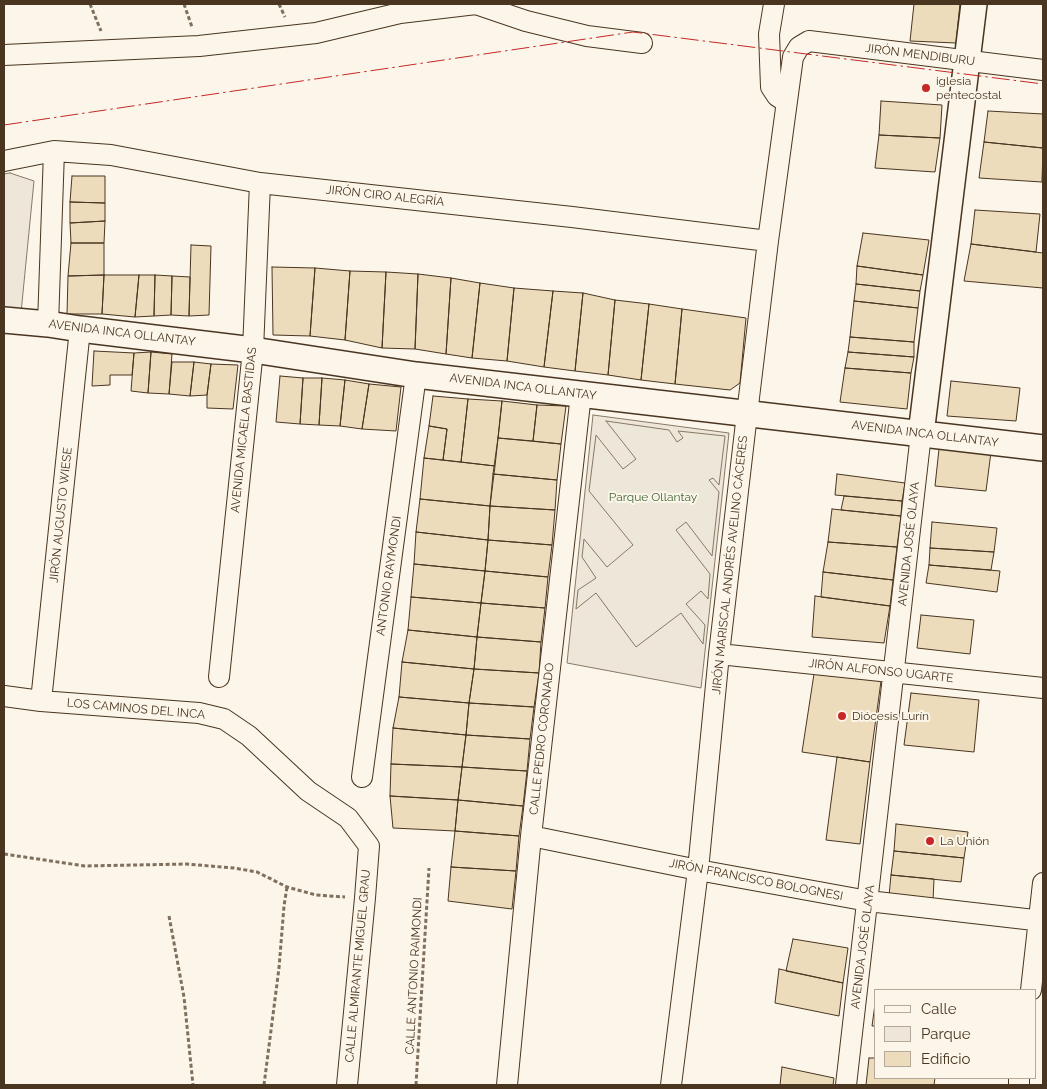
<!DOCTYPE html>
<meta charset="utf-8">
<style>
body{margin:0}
#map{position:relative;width:1047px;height:1089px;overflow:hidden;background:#fbf6e9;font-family:Raleway,sans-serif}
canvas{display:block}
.frame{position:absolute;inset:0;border:5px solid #4a3520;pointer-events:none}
.legend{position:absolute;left:874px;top:989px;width:162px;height:90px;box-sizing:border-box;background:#fbf6e9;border:1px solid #b4a999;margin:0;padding:6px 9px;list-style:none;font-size:15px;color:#4a3520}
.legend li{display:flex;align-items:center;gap:10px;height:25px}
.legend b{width:25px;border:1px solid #b4a999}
</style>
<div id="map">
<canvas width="1047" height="1089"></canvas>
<div class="frame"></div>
<ul class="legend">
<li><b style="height:6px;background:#fbf6e9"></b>Calle</li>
<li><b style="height:14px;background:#ede6d9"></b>Parque</li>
<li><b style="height:14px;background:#ecdcbc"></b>Edificio</li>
</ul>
</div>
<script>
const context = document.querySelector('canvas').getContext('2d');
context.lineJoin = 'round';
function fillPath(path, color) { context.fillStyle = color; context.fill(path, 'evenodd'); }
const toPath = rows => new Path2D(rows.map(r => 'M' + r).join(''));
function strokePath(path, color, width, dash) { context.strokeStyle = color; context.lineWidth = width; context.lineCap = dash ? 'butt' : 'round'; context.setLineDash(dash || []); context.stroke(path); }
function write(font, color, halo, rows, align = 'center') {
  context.font = font + ' Raleway,sans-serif'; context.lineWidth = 4; context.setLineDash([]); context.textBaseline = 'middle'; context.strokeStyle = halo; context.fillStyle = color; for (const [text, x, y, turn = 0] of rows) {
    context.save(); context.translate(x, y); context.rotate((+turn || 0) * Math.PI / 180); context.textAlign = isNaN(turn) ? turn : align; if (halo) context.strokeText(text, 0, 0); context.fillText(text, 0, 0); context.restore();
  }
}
const green = toPath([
 [10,173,34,181,21,313,4,313,4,174,10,173],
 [593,415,729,433,701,688,567,663,593,415]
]);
const parking = toPath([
 [606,421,669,430,677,442,683,438,678,431,725,436,719,485,713,478,709,480,719,492,712,556,686,522,676,530,710,574,708,599,701,591,686,604,705,625,703,644,681,613,636,647,596,593,576,609,578,590,596,578,582,557,584,539,607,567,633,545,589,491,596,435,623,469,636,459,606,421]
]);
const building = toPath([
 [914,4,960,4,956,43,910,41,914,4],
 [881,101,942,105,940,138,879,135,881,101],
 [988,111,1043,114,1043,148,984,142,988,111],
 [879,135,940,138,935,172,875,168,879,135],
 [984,142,1043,148,1042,182,979,178,984,142],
 [72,176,105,176,105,203,70,202,72,176],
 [70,202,105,203,105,221,70,223,70,202],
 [975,210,1040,214,1036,252,971,244,975,210],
 [105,221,104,243,71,243,70,223,105,221],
 [863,233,929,240,923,275,857,266,863,233],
 [71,243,104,243,104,275,68,276,71,243],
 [971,244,1043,253,1043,288,964,281,971,244],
 [191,245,211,246,209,315,189,316,191,245],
 [857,266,923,275,920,291,856,284,857,266],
 [272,267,315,268,310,336,273,335,272,267],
 [315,268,350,271,345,340,310,336,315,268],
 [350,271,386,272,382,348,345,340,350,271],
 [386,272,418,274,415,349,382,348,386,272],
 [418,274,451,278,446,354,415,349,418,274],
 [104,275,139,275,135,317,102,314,104,275],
 [104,275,102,314,67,314,68,276,104,275],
 [139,275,155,275,154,316,135,317,139,275],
 [155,275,172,276,171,315,154,316,155,275],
 [172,276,190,277,189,316,171,315,172,276],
 [451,278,480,283,472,358,446,354,451,278],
 [480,283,514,288,507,361,472,358,480,283],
 [856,284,920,291,918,308,854,301,856,284],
 [514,288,553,291,544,367,507,361,514,288],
 [553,291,583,293,575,371,544,367,553,291],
 [583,293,615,300,608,375,575,371,583,293],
 [615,300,649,304,641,380,608,375,615,300],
 [854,301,918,308,914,342,850,337,854,301],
 [649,304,682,309,675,384,641,380,649,304],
 [682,309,746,318,740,383,730,390,675,384,682,309],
 [850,337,914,342,914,357,848,352,850,337],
 [94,351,134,353,132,375,110,375,110,385,92,386,94,351],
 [151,352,148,393,131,391,134,353,151,352],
 [151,352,172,354,169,394,148,393,151,352],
 [848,352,914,357,911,373,845,368,848,352],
 [172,362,194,362,190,396,169,394,172,362],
 [194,362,211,364,207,395,190,396,194,362],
 [211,364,238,365,233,409,207,408,207,395,211,364],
 [845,368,911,373,907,409,840,402,845,368],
 [280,376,303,378,300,424,276,422,280,376],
 [303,378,322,378,319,425,300,424,303,378],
 [322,378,345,380,340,426,319,425,322,378],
 [345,380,369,384,362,429,340,426,345,380],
 [951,381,1020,388,1016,421,947,416,951,381],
 [369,384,401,387,396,431,362,429,369,384],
 [433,396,468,399,461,462,443,460,447,429,429,426,433,396],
 [468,399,502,401,495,466,461,462,468,399],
 [502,401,537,405,533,441,498,438,502,401],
 [537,405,566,406,561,444,533,441,537,405],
 [429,426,447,429,443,460,424,458,429,426],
 [498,438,561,444,557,480,493,474,498,438],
 [939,449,991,452,986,491,935,486,939,449],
 [424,458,495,466,490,506,420,499,424,458],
 [493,474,557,480,555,510,490,506,493,474],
 [837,474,905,483,902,501,835,495,837,474],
 [844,496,902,501,901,516,841,510,844,496],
 [420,499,490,506,488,540,416,532,420,499],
 [490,506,555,510,552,545,488,540,490,506],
 [832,509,901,516,897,547,828,542,832,509],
 [932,522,997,528,994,552,930,548,932,522],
 [416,532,488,540,485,571,414,564,416,532],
 [488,540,552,545,548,577,485,571,488,540],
 [828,542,897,547,893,580,823,572,828,542],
 [930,548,994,552,991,570,929,565,930,548],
 [414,564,485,571,481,603,411,597,414,564],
 [929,565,1000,571,997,592,926,583,929,565],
 [485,571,548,577,545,608,481,603,485,571],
 [823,572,893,580,890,606,821,597,823,572],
 [815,596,890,606,884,643,812,637,815,596],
 [411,597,481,603,477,637,408,630,411,597],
 [481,603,545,608,541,642,477,637,481,603],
 [921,615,974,620,970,654,917,648,921,615],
 [408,630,477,637,474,669,402,662,408,630],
 [477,637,541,642,539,673,474,669,477,637],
 [402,662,474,669,469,703,399,697,402,662],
 [474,669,539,673,534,707,469,703,474,669],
 [814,674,881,681,870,762,802,752,814,674],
 [911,693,979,700,974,752,904,745,911,693],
 [399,697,469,703,466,735,393,728,399,697],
 [469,703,534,707,530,739,466,735,469,703],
 [393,728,466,735,462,767,391,764,393,728],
 [466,735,530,739,527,771,462,767,466,735],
 [837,757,870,762,860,844,826,840,837,757],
 [391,764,462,767,458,800,390,796,391,764],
 [462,767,527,771,523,806,458,800,462,767],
 [390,796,458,800,455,831,393,828,390,796],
 [458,800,523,806,519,836,455,831,458,800],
 [896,824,968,832,964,858,894,851,896,824],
 [455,831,519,836,516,871,451,867,455,831],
 [894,851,964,858,961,882,891,875,894,851],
 [451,867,516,871,512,909,448,901,451,867],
 [891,875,934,879,933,901,889,896,891,875],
 [793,939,848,948,843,983,786,971,793,939],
 [779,969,843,983,839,1016,775,1003,779,969],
 [876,997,876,1026,872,1026,876,997],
 [869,1058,876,1058,876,1078,935,1078,934,1085,866,1085,869,1058],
 [782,1067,834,1078,833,1085,780,1085,782,1067]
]);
const path = toPath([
 [90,4,101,31],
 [184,4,192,27],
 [279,4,285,17],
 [4,854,85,866,186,864,234,868,257,872,287,887,316,895,345,897],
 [169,916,184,997,193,1085],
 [264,1085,279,968,284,906,287,887],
 [416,1085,429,868]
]);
const minor = toPath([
 [774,4,769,34,771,87,777,96,786,102],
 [4,55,199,46,316,33,400,13,476,4,526,21,587,36,642,43],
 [4,161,54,151,111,155,260,183,572,217,768,241],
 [48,324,54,151],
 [719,654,1043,688],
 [219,677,253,350,260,183],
 [4,696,41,701,199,713,224,719,249,736,308,791,348,818,369,846,365,898,347,1085],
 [41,701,80,329],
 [362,777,416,375],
 [531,836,698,870,868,901,1043,921],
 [1031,990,1043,883],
 [507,1085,531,836,581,394],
 [671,1085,698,870,719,654,747,414,768,241,793,57,799,47,809,41,1043,70],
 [846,1085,921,434],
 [1019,1085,1019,1078]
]);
const tertiary = toPath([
 [4,320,48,324,80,329,253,350,416,375,1043,448],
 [921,434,974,4]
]);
const power = toPath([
 [4,125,633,32,1043,84]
]);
const markers = [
 [926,88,5,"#c62828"],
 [842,716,5,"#c62828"],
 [930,841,5,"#c62828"]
];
const streetNames = [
 ["JIRÓN MENDIBURU",920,55,7],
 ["JIRÓN CIRO ALEGRÍA",385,196,6],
 ["AVENIDA INCA OLLANTAY",122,333,7],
 ["AVENIDA INCA OLLANTAY",523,387,7],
 ["AVENIDA MICAELA BASTIDAS",244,430,-84],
 ["AVENIDA INCA OLLANTAY",925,434,7],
 ["JIRÓN AUGUSTO WIESE",61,515,-84],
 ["AVENIDA JOSÉ OLAYA",909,544,-84],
 ["JIRÓN MARISCAL ANDRÉS AVELINO CÁCERES",730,565,-84],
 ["ANTONIO RAYMONDI",389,576,-82],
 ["JIRÓN ALFONSO UGARTE",881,671,6],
 ["LOS CAMINOS DEL INCA",136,709,5],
 ["CALLE PEDRO CORONADO",542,739,-84],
 ["JIRÓN FRANCISCO BOLOGNESI",756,880,11],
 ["AVENIDA JOSÉ OLAYA",863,947,-83],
 ["CALLE ALMIRANTE MIGUEL GRAU",358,966,-85],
 ["CALLE ANTONIO RAIMONDI",414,976,-87]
];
const poiNames = [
 ["iglesia",936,81],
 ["pentecostal",936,95],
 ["Diócesis Lurín",852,716],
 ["La Unión",940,841]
];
const parkNames = [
 ["Parque Ollantay",653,497]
];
fillPath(green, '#ede6d9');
strokePath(green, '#887966', 1);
fillPath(parking, '#ede7d9');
strokePath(parking, '#887966', 1);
fillPath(building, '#ecdcbc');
strokePath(building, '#4a3520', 1);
strokePath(minor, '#4a3520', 22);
strokePath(tertiary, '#4a3520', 28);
strokePath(path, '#7f6f5c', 3, [4, 2.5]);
strokePath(minor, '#fbf6e9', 20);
strokePath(tertiary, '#fbf6e9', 25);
strokePath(power, '#c62828', 1, [18, 4, 2.5, 4]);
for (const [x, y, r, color] of markers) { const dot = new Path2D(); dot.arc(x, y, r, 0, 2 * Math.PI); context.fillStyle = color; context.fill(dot); strokePath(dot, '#fbf6e9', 2); }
write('12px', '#4a3520', '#fbf6e9', streetNames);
write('12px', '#4a3520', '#fbf6e9', poiNames, 'left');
write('12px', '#436837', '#fbf6e9', parkNames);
</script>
